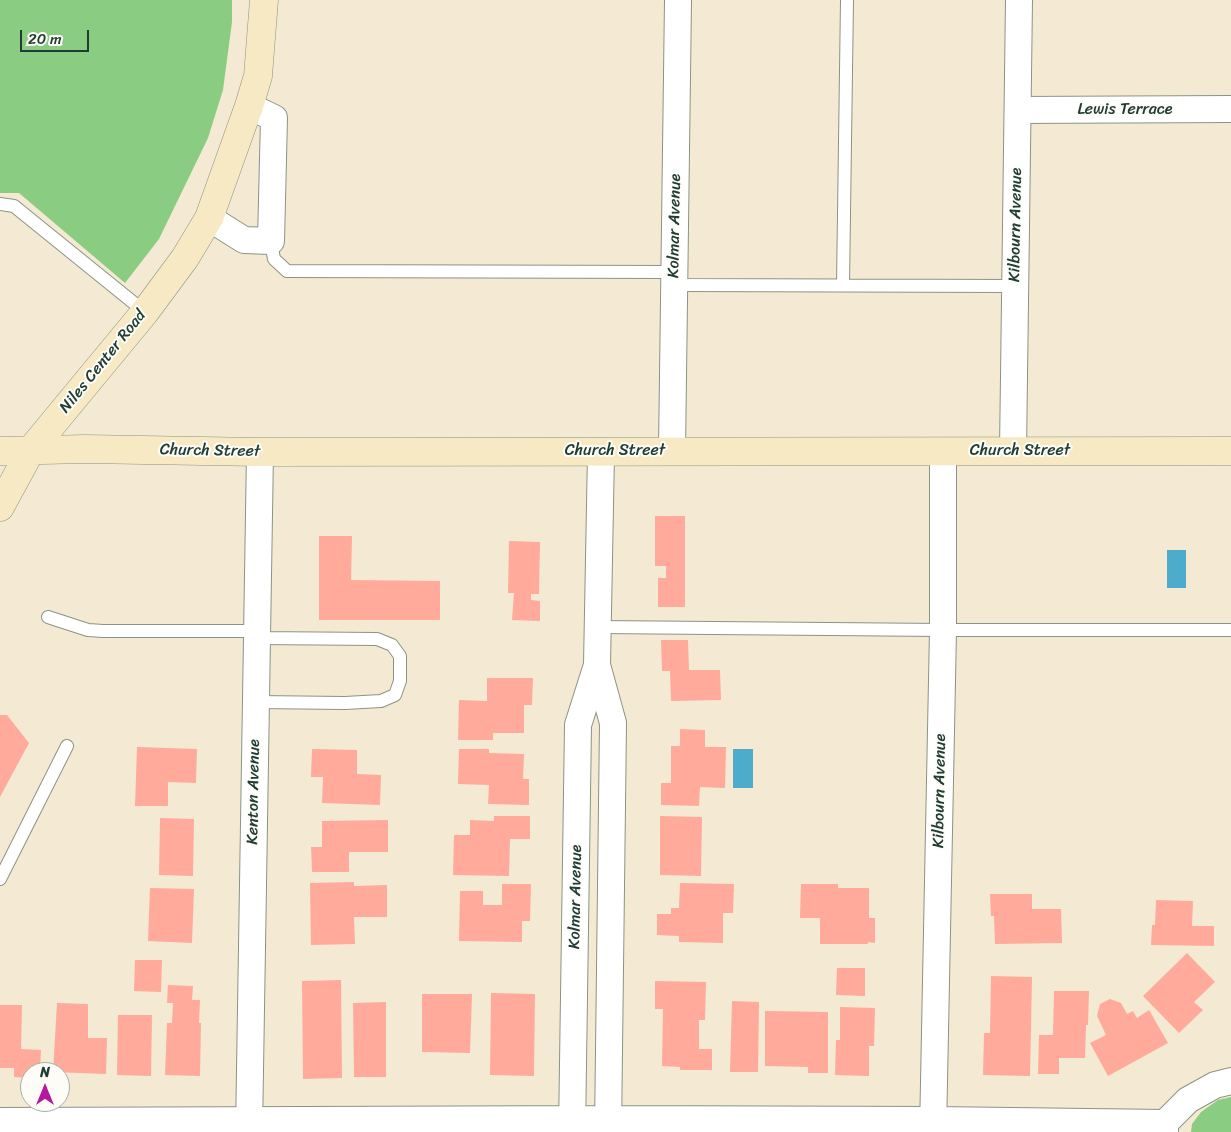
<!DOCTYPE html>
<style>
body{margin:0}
#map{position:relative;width:1231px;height:1132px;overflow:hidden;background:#f4ead3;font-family:Sriracha,sans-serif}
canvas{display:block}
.north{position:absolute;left:20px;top:1062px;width:50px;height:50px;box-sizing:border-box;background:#fdfcf7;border:1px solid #a4b0a9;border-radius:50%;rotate:0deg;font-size:14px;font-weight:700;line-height:20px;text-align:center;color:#1f3d34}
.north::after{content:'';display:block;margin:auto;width:18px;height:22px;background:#b5179e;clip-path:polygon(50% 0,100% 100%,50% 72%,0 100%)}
.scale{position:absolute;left:20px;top:30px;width:69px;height:22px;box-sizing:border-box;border:2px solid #1f3d34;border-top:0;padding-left:6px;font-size:15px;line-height:18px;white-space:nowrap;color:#1f3d34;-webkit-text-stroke:4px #fdfcf7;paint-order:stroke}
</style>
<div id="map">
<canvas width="1231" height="1132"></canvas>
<div class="north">N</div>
<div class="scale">20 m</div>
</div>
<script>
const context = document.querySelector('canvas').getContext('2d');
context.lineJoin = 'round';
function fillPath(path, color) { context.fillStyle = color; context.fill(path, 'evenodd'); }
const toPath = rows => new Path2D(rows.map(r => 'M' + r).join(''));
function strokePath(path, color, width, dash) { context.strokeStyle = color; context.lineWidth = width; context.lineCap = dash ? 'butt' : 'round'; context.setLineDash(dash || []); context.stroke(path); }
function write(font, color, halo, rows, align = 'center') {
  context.font = font + ' Sriracha,sans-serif'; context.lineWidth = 4; context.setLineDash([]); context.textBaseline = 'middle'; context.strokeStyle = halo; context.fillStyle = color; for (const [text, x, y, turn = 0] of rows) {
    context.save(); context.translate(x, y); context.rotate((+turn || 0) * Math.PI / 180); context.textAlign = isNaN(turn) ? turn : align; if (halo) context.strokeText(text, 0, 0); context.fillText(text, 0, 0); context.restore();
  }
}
const green = toPath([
 [0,0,232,0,232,22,223,90,208,138,159,239,125,283,19,193,0,193],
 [1231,1097,1231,1132,1191,1132,1192,1124,1201,1112,1218,1100]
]);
const water = toPath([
 [1167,550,1186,550,1186,588,1167,588],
 [733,749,753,749,753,788,733,788]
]);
const building = toPath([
 [655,516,685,516,685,607,658,607,658,578,666,578,666,566,655,566],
 [319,536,352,536,351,580,440,581,440,620,319,620],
 [509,541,540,542,539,594,531,594,531,600,540,601,540,621,512,620,514,593,508,593],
 [661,640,688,640,689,670,720,670,721,700,671,701,670,671,662,671],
 [487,678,533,678,532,705,524,705,524,733,493,733,493,740,458,740,459,700,487,701],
 [0,715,7,715,29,743,0,797],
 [680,729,705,730,705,747,726,747,725,788,700,787,699,806,661,805,661,783,671,783,671,746,680,746],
 [137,747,197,749,196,783,168,782,168,806,135,806],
 [312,749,357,750,357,774,381,775,380,805,322,803,323,777,311,777],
 [459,749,489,749,489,753,524,754,523,779,529,779,529,805,488,804,489,785,458,784],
 [494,816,530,816,530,839,510,839,509,876,453,875,454,835,470,835,470,820,494,821],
 [660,816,702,817,701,876,660,875],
 [160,818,194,819,193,876,159,875],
 [388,820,388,852,349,852,349,872,312,872,311,847,322,847,322,821],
 [354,882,354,886,387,885,387,917,354,917,355,944,311,945,310,883],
 [680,883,734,884,733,913,723,913,723,943,679,942,679,936,657,935,657,914,671,914,671,908,679,908],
 [502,884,531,884,530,921,522,921,522,942,459,941,460,891,483,891,483,905,502,905],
 [801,884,838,884,838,888,869,888,869,918,875,918,875,943,868,942,868,944,820,944,820,918,800,918],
 [150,888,194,889,192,943,148,941],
 [990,894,1032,894,1032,909,1061,909,1062,943,995,944,994,916,991,916],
 [1156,900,1193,901,1192,926,1214,926,1214,946,1151,945,1152,925,1155,925],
 [1187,953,1215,982,1194,1002,1203,1010,1179,1033,1143,996],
 [135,960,162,960,161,992,134,991],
 [837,968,865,968,865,996,836,995],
 [991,976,1032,977,1030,1076,983,1075,984,1033,990,1033],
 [341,980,342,1078,303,1079,302,981],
 [655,981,706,982,705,1020,699,1020,699,1049,712,1049,712,1070,680,1070,680,1067,662,1066,663,1009,655,1009],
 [168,985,193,986,192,1000,200,1000,199,1023,201,1023,200,1076,165,1075,167,1023,172,1023,173,1003,167,1003],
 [1054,991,1089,991,1088,1025,1086,1025,1085,1058,1059,1058,1059,1074,1038,1074,1039,1035,1053,1035],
 [491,993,535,994,534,1076,490,1075],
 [422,994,472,994,470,1053,422,1052],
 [1110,999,1121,1003,1127,1014,1133,1011,1137,1018,1149,1010,1168,1043,1108,1076,1090,1043,1106,1035,1097,1016,1100,1004],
 [732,1001,759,1002,758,1072,730,1072],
 [386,1002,386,1077,354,1077,353,1003],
 [57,1003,88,1004,88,1038,107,1038,106,1074,53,1072],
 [0,1005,22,1005,21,1049,41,1050,40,1072,30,1072,30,1078,14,1077,14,1068,0,1068],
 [840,1007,875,1008,874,1046,869,1046,869,1076,835,1075,836,1040,840,1040],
 [765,1011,828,1012,828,1073,808,1073,808,1067,765,1066],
 [118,1015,152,1015,151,1076,117,1075]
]);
const lane = toPath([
 [0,204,14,206,145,312],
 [271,241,274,259,287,271,674,272],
 [674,285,1015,286],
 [843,285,847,0],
 [48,617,88,630,103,631,257,631],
 [598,627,943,630,1231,630],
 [256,702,345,703,381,701,395,695,400,681,400,656,392,645,377,639,257,638],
 [0,879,67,746]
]);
const street = toPath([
 [1018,110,1231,109],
 [209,218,244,240,271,241,274,118,249,106],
 [672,451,678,0],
 [1013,451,1019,0],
 [597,665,613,723,608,1132],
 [0,1121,608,1119,934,1120,1165,1123],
 [249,1132,260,452],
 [572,1132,578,725,597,665,601,452],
 [933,1132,943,630,943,451],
 [1165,1132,1165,1123,1188,1100,1215,1085,1231,1081]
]);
const secondary = toPath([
 [0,451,85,449,260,452,1231,451],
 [0,507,31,450,145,312,185,258,209,218,249,106,258,76,264,0]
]);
const streetNames = [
 ["Lewis Terrace",1125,110],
 ["Kilbourn Avenue",1016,225,-89],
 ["Kolmar Avenue",675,226,-89],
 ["Niles Center Road",103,362,-51],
 ["Church Street",210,451,1],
 ["Church Street",615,451],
 ["Church Street",1020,451],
 ["Kilbourn Avenue",940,791,-89],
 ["Kenton Avenue",254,792,-89],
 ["Kolmar Avenue",576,897,-89]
];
fillPath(green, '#8bcc83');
fillPath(water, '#4dabcc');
fillPath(building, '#ffaa9a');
strokePath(lane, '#8a9484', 14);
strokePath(street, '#8a9484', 28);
strokePath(secondary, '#8a9484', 29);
strokePath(lane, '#fff', 12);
strokePath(street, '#fff', 26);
strokePath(secondary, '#f6e9c3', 28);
write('16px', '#1f3d34', '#fdfcf7', streetNames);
</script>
